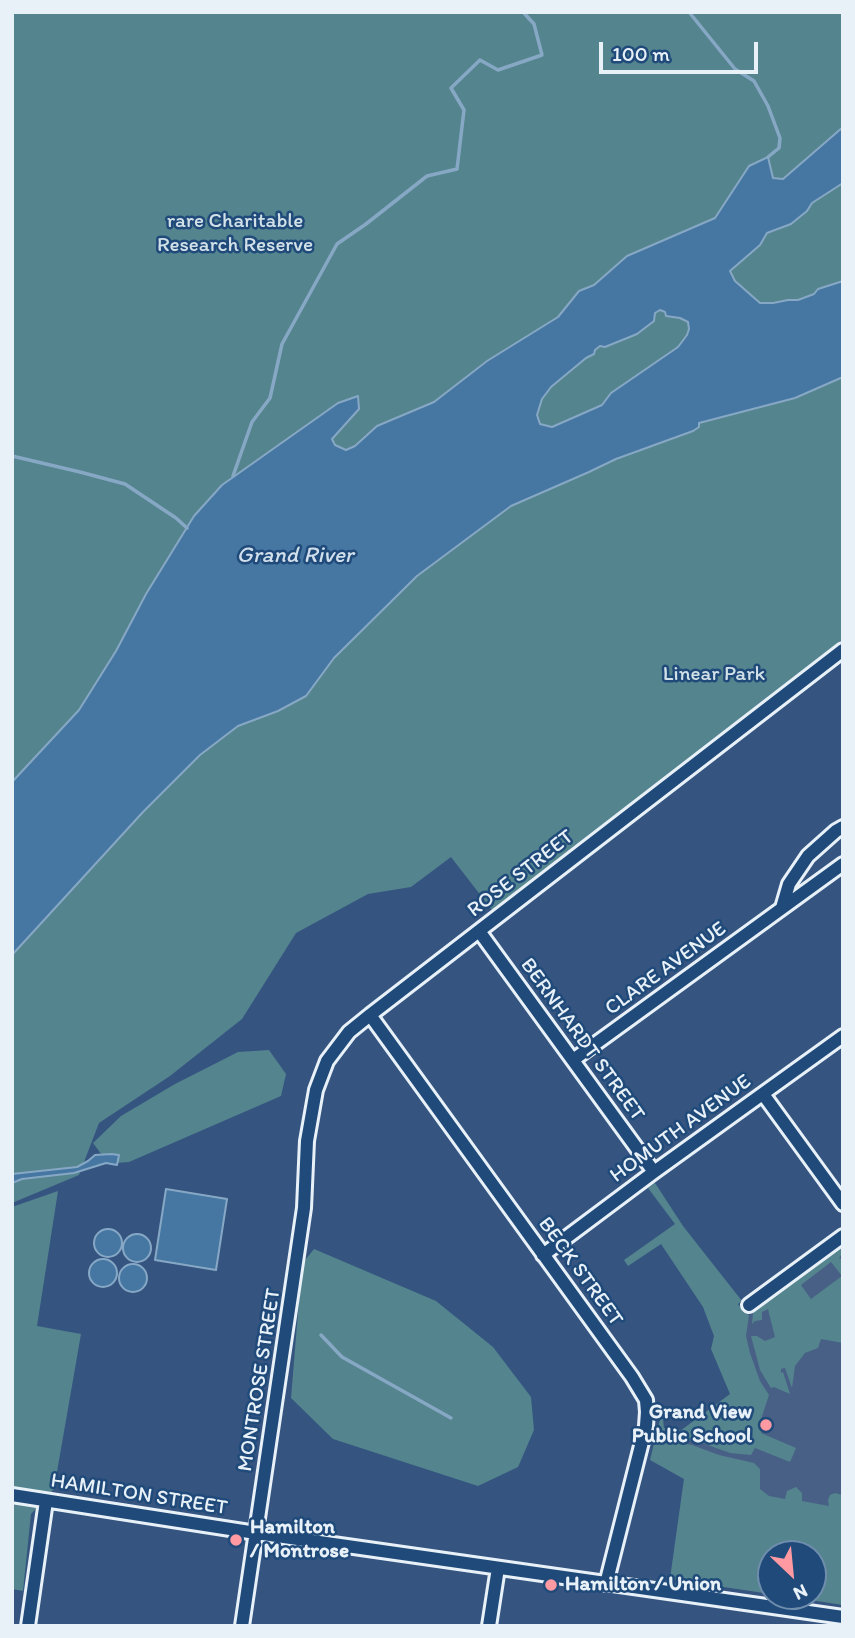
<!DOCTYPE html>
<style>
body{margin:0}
#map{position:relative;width:855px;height:1638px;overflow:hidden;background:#355580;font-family:Itim,sans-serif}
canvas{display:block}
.frame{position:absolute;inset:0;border:14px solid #e8f1f8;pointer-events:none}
.north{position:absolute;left:757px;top:1540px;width:70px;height:70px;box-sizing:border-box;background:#1f4a7a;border:2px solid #6f8dac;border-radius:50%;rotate:154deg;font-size:19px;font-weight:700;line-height:28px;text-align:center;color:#e8f1f8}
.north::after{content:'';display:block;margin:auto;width:24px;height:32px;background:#ff9aa2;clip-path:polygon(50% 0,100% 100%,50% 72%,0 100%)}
.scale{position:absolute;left:599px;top:42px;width:159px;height:32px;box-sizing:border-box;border:4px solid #e8f1f8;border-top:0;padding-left:9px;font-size:21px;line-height:24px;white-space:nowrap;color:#e8f1f8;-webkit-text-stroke:5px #1f4a7a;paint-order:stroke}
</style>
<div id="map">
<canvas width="855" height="1638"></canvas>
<div class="frame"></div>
<div class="north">N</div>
<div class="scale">100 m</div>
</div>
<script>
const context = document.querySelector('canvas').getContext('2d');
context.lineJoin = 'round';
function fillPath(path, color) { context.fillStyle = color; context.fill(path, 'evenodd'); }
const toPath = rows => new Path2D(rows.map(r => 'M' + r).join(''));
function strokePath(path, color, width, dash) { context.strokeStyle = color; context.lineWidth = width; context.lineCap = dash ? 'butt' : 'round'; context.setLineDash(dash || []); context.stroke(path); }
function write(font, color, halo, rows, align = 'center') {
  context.font = font + ' Itim,sans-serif'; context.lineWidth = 5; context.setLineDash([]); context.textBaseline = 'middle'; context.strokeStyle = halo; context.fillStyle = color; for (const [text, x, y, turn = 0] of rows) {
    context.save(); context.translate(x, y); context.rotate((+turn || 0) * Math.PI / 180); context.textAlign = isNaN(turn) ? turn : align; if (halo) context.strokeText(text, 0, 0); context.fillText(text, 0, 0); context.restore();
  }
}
const built = toPath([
 [843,1245,843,1605,785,1596,813,1596,813,1554,771,1554,771,1594,670,1579,684,1479,653,1461,662,1428,677,1428,681,1431,757,1376,738,1320,752,1314,764,1300,793,1278]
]);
const green = toPath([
 [12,12,843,12,843,127,783,179,773,178,753,164,747,169,715,218,672,236,568,305,558,317,483,363,434,402,377,426,355,446,346,450,335,445,332,439,339,431,205,504,194,516,146,594,116,651,79,710,12,782],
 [843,183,843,281,818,289,814,294,798,300,788,300,773,303,760,303,735,281,731,276,730,270,760,245,767,233,775,231,810,207,812,203],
 [660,310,670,316,680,318,688,322,689,329,687,335,678,347,611,393,602,405,552,427,540,424,537,415,542,399,551,387,586,358,593,354,595,350,600,346,605,347,637,334,654,321,655,313],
 [843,377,843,639,492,910,451,857,411,887,368,894,296,933,242,1019,170,1076,99,1123,79,1175,12,1203,12,955,143,812,200,755,238,726,278,711,306,696,334,658,417,576,511,506,589,472,616,459,693,431,699,423,795,398],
 [269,1050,286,1074,281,1096,129,1162,116,1163,102,1155,93,1143,121,1116,175,1084,238,1052],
 [655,1183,683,1226,742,1301,738,1304,745,1313,749,1315,746,1336,750,1353,760,1381,769,1395,761,1419,765,1421,761,1433,796,1448,790,1462,755,1448,751,1455,730,1453,705,1444,657,1433,660,1419,663,1419,664,1428,677,1428,680,1431,730,1394,711,1349,714,1336,703,1307,661,1244,628,1266,624,1260,675,1224,648,1188],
 [58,1191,37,1326,81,1334,54,1489,31,1514,23,1591,12,1589,12,1207],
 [843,1245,843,1253,839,1258,841,1259,843,1257,843,1343,821,1339,818,1348,805,1353,795,1366,792,1388,785,1368,781,1369,781,1373,783,1372,790,1394,774,1387,771,1388,760,1370,751,1336,757,1336,765,1341,775,1337,768,1309,762,1312,762,1320,755,1321,752,1324,753,1313,764,1300,793,1278],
 [831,1262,842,1276,811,1299,801,1285],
 [314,1249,436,1301,493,1347,531,1397,534,1430,518,1467,478,1486,333,1439,291,1398,302,1264],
 [655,1439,692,1445,719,1455,754,1463,760,1469,760,1489,769,1496,785,1499,787,1491,796,1487,802,1493,802,1501,829,1506,828,1500,830,1495,835,1493,842,1495,843,1605,785,1596,813,1596,813,1554,771,1554,771,1594,670,1579,684,1479,650,1460]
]);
const water = toPath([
 [843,127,843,183,812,203,807,211,791,224,767,233,760,245,730,271,735,281,760,303,773,303,788,300,798,300,814,294,818,289,843,281,843,377,795,398,699,423,699,427,693,431,616,459,589,472,511,506,417,576,334,658,306,696,278,711,238,726,200,755,143,812,12,955,12,782,79,710,116,651,146,594,194,516,222,485,338,403,358,396,359,409,332,439,335,445,346,450,355,446,377,426,434,402,487,361,558,317,579,291,594,285,627,256,715,218,749,166,768,157,773,178,783,179,843,127],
 [660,310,665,312,666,316,680,318,688,322,689,329,687,335,678,347,611,393,602,405,552,427,540,424,537,415,542,399,551,387,586,358,594,354,595,350,600,346,605,347,637,334,654,321,655,313,660,310],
 [111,1154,119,1155,117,1165,106,1163,74,1173,22,1179,12,1183,12,1174,77,1167,88,1161,95,1155,111,1154],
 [166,1189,227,1199,216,1270,155,1260,166,1189],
 '94 1243a14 14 0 1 1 28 0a14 14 0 1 1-28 0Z',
 '123 1248a14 14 0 1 1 28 0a14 14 0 1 1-28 0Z',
 '89 1273a14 14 0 1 1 28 0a14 14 0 1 1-28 0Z',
 '119 1278a14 14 0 1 1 28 0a14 14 0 1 1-28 0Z'
]);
const stream = toPath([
 [689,12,735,69,754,81,768,106,780,138,779,148,768,157],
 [12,456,80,472,125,484,176,518,187,528],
 [233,476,252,422,270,398,282,344,337,244,366,224,427,176,457,169,464,110,451,88,480,60,498,70,542,55,534,24,523,12],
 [321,1335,342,1357,451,1418]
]);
const minor = toPath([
 [782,908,789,884,808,856,836,831,843,827],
 [479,931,654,1172],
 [370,1015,632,1377,646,1400,647,1412,646,1426,606,1584],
 [573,1060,843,864],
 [763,1094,843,1204],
 [543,1255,654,1172,843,1036],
 [749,1305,843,1236],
 [12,1495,256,1533,843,1617],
 [28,1626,46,1501],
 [242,1626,304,1208,307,1141,316,1090,327,1061,349,1032,370,1015,843,650],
 [489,1626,498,1568]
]);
const markers = [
 [766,1425,7,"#ff9aa2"],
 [236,1540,7,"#ff9aa2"],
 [551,1585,7,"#ff9aa2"]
];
const parkNames = [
 ["rare Charitable",235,222],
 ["Research Reserve",235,246],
 ["Linear Park",714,675]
];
const streetNames = [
 ["ROSE STREET",521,874,-38],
 ["CLARE AVENUE",666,969,-36],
 ["BERNHARDT STREET",582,1040,54],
 ["HOMUTH AVENUE",681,1129,-36],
 ["BECK STREET",580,1272,54],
 ["MONTROSE STREET",260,1380,-81],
 ["HAMILTON STREET",139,1495,9]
];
const poiNames = [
 ["Grand View",752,1413,"right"],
 ["Public School",752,1437,"right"],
 ["Hamilton",250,1528],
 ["/ Montrose",250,1552],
 ["Hamilton / Union",565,1585]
];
const waterNames = [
 ["Grand River",295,556]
];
fillPath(built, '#486086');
fillPath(green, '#54848e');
fillPath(water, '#4677a3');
strokePath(water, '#87a8c5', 2);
strokePath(stream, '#87a8c5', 3.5);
strokePath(minor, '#e8f1f8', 18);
strokePath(minor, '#1f4a7a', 12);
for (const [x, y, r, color] of markers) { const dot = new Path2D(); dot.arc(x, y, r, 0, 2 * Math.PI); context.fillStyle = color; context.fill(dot); strokePath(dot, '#1f4a7a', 2.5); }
write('21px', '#d2e1e8', '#1f4a7a', parkNames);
write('21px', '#e8f1f8', '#1f4a7a', streetNames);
write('bold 21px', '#e8f1f8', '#1f4a7a', poiNames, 'left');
write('italic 23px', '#d0dfeb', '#1f4a7a', waterNames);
</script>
